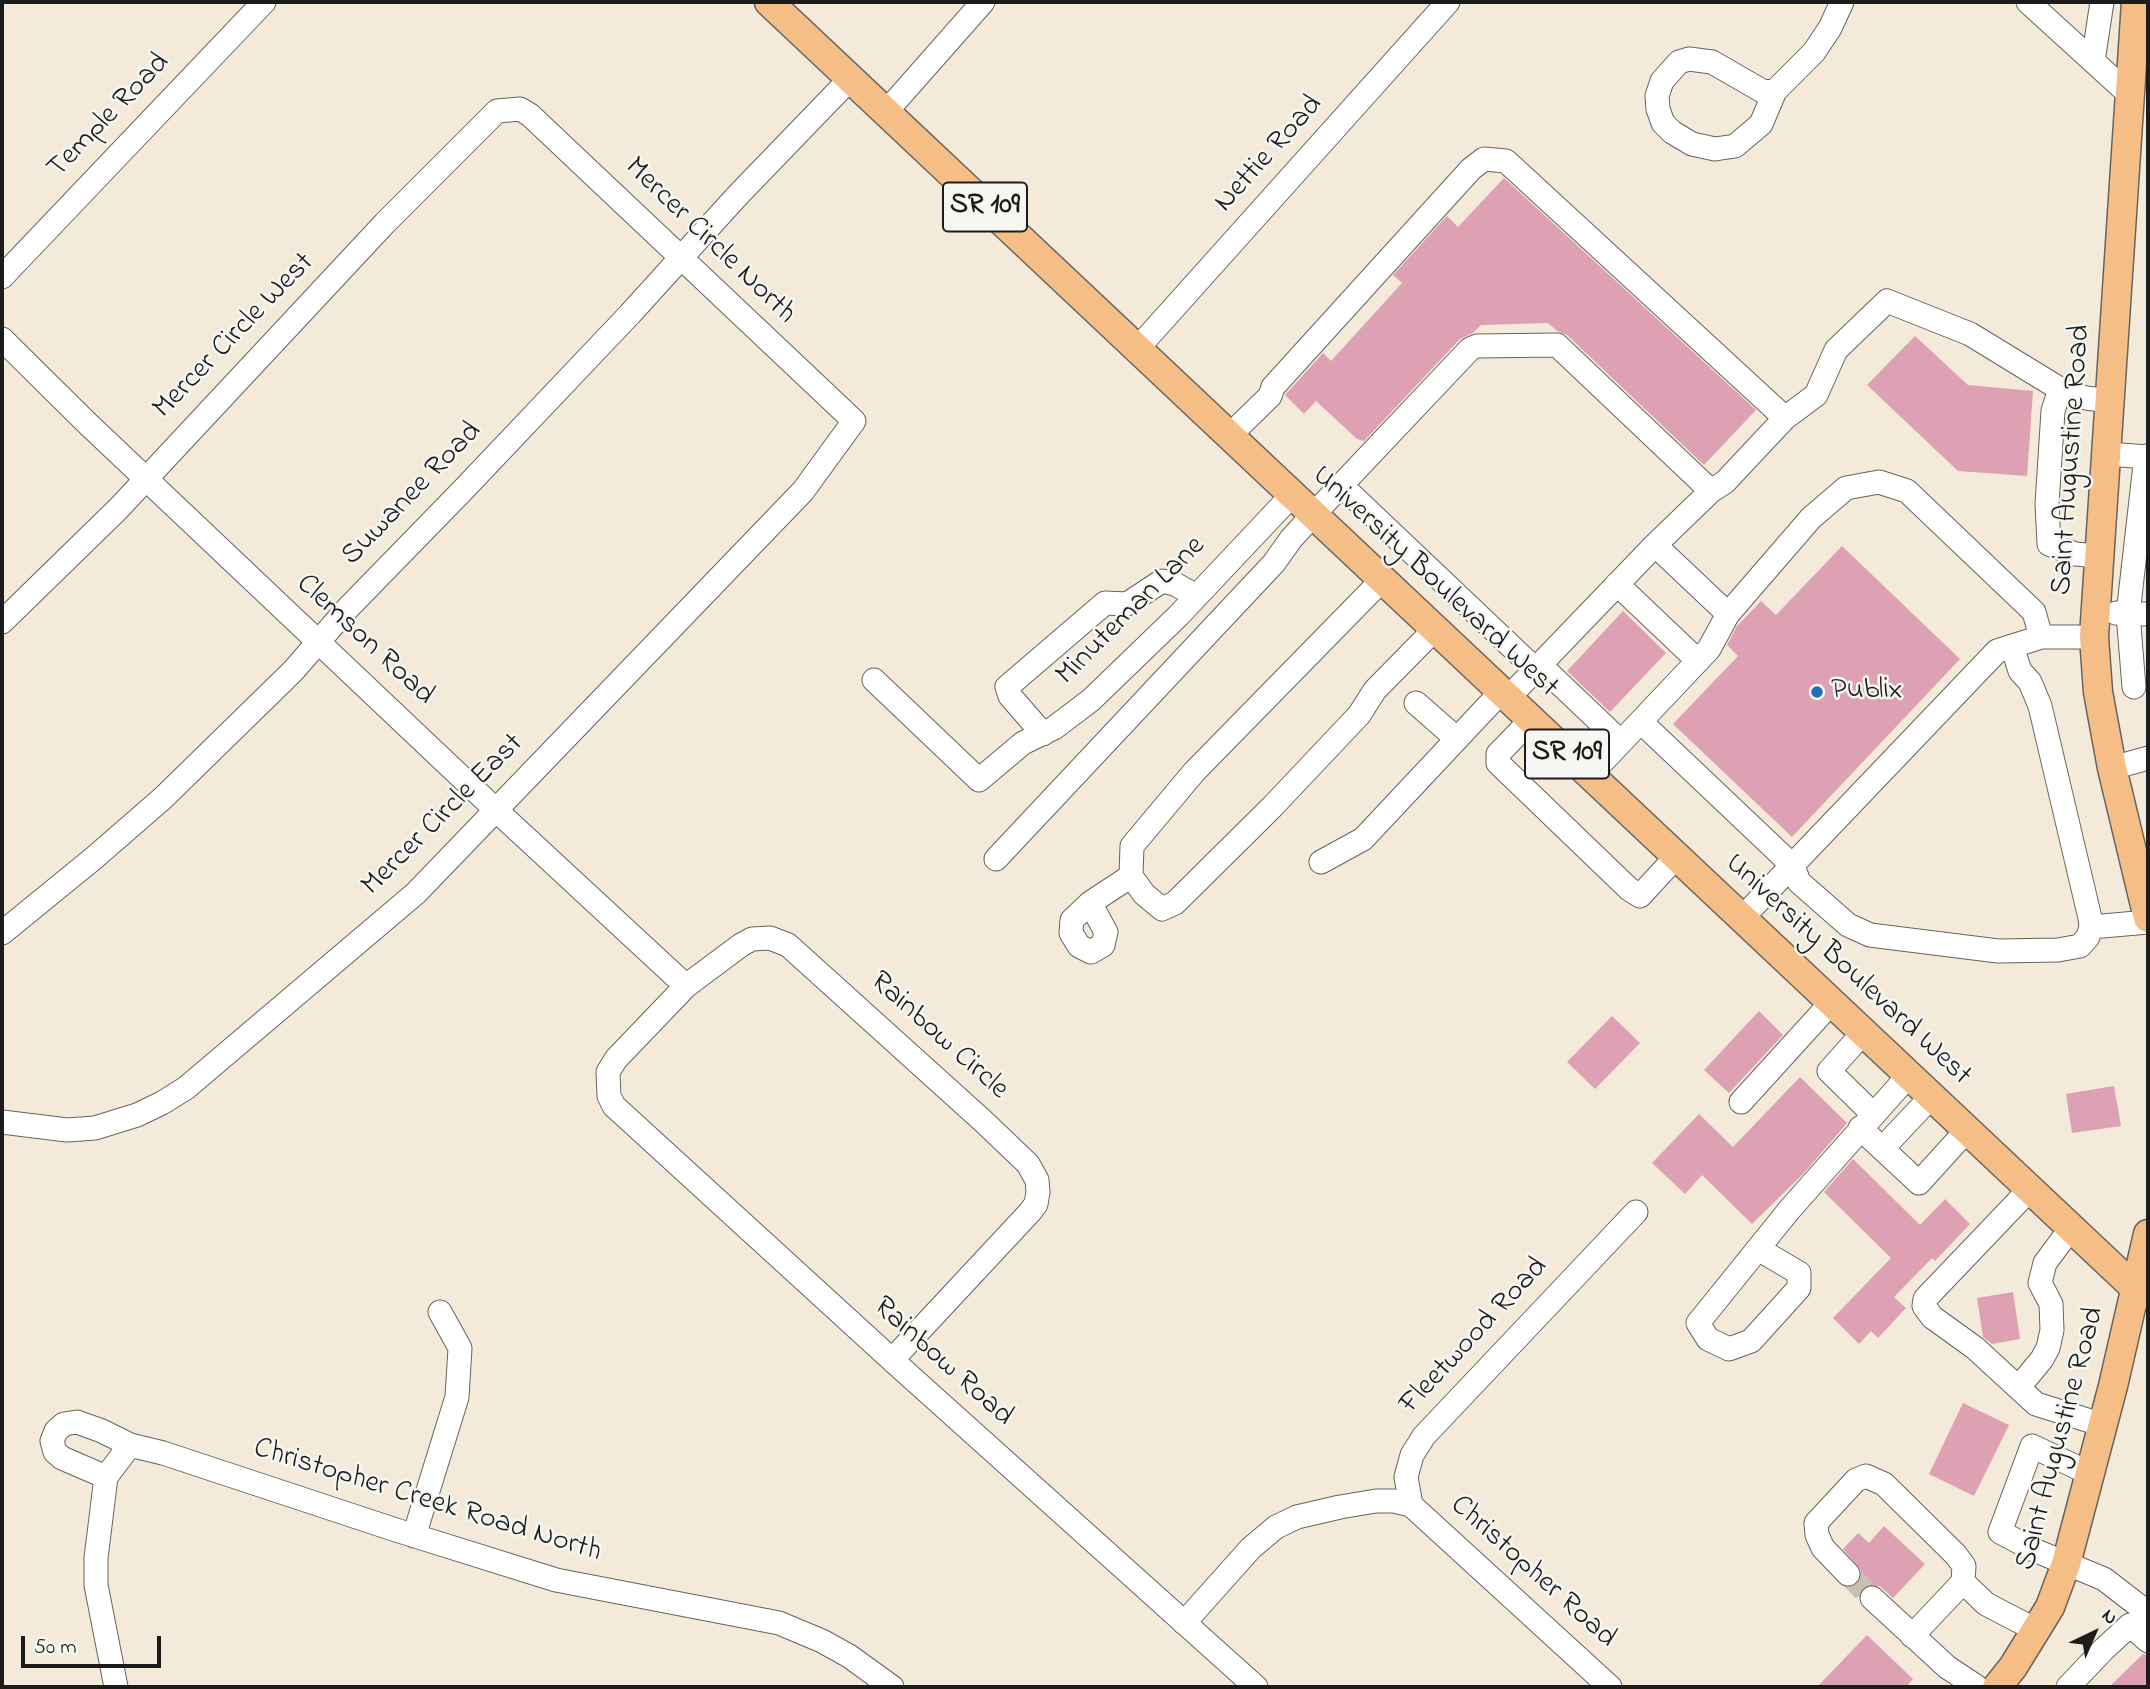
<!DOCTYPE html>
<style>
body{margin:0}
#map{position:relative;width:2150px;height:1689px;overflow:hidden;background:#f3ead9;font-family:"Indie Flower",sans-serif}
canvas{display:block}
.frame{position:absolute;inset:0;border:4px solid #1c1c1c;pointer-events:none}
.north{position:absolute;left:2059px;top:1598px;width:70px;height:70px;-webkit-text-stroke:5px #f6f6f2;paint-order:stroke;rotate:44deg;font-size:19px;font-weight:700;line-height:28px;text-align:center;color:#1c1c1c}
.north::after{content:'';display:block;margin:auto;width:24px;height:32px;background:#1c1c1c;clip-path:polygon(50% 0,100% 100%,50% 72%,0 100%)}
.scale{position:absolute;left:21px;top:1636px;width:140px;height:32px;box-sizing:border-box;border:4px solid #1c1c1c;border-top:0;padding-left:9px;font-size:21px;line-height:24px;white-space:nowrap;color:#1c1c1c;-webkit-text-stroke:5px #f6f6f2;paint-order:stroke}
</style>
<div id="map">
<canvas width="2150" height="1689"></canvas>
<div class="frame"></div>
<div class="north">N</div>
<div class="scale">50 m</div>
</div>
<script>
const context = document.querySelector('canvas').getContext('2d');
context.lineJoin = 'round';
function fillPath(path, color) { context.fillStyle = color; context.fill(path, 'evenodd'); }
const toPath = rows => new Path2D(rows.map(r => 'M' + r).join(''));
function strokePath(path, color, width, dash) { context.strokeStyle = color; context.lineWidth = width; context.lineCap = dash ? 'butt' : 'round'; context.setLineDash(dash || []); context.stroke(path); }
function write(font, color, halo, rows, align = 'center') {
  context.font = font + ' "Indie Flower",sans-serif'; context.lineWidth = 5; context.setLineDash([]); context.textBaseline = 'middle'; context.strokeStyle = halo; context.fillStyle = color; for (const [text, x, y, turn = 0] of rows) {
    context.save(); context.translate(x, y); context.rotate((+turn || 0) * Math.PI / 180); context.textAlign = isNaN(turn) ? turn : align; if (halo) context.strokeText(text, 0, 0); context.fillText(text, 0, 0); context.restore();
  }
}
const building = toPath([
 [1504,178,1756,410,1704,465,1567,335,1557,331,1548,323,1481,325,1473,333,1460,339,1364,441,1357,439,1316,401,1304,414,1285,395,1323,353,1331,361,1402,283,1393,275,1447,216,1458,227],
 [1915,336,1968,385,2033,391,2027,476,1958,471,1867,385],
 [1842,546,1960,659,1792,837,1673,724,1738,656,1727,645,1737,626,1761,601,1776,615],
 [1623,611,1666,653,1610,712,1567,671],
 [1759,1011,1783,1035,1729,1093,1704,1070],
 [1612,1016,1640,1043,1595,1089,1567,1062],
 [1800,1077,1847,1123,1804,1173,1752,1224,1702,1175,1685,1194,1652,1163,1699,1114,1733,1147],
 [2114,1086,2121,1126,2072,1133,2066,1094],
 [1853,1159,1920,1225,1945,1199,1970,1224,1935,1261,1932,1258,1894,1297,1906,1308,1878,1338,1871,1331,1859,1344,1833,1318,1891,1258,1824,1192],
 [2013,1292,2020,1339,1992,1344,1983,1337,1977,1298],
 [1963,1403,2009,1425,1974,1496,1929,1474],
 [1884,1526,1925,1564,1893,1598,1880,1586,1866,1586,1860,1580,1861,1570,1843,1549,1858,1533,1869,1543],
 [1867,1635,1913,1679,1906,1687,1817,1687],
 [2143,1654,2148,1655,2148,1687,2109,1687]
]);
const minorTunnel = toPath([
 [1848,1574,1872,1598]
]);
const minor = toPath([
 [2028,2,2129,94],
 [2093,61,2102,2],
 [1775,91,1764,92,1712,62,1689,59,1679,62,1662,81,1657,96,1658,109,1663,123,1672,132,1692,144,1715,149,1735,146,1761,124,1775,91,1814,52,1830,28,1842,2],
 [885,113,983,2],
 [2,277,264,2],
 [2,339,87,423,497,811,686,986],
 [1137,349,1448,2],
 [2060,389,2053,411,2047,504,2049,544,2075,554,2099,556],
 [1785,418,1816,395,1836,350,1887,301,1970,334,2060,389,2086,398,2110,401],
 [1229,436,1270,396,1273,387,1471,169,1484,159,1506,161,1785,418,1725,482,1711,491,1655,545,1508,698],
 [2107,454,2148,457],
 [2146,456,2128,614,2148,614],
 [1341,485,1535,669],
 [1655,545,1728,614],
 [1617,584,1698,661],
 [2116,613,2128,614,2134,687],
 [2,622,118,509,385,223,497,111,520,109,530,115,854,421,803,491,416,893,186,1088,162,1103,137,1115,95,1128,67,1130,2,1122],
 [1539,664,1621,742],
 [874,680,979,780,1023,743,1054,728,1091,700,1178,616,1292,495],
 [1416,703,1457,739],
 [1531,720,1498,754,1498,763,1629,889,1640,896,1676,857],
 [1641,722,1793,866,1799,882,1848,925,1870,935,1998,951,2058,950,2080,946,2088,937,2091,927,2090,918,2040,706,2030,682,2020,671,2012,646],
 [1043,734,1010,696,1007,687,1105,603,1127,604,1162,581,1175,584,1196,596],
 [2112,768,2148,758],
 [1590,775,1709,649,1728,614,1811,518,1846,488,1879,482,1907,491,2034,612,2041,637],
 [996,859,1274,563,1291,539,1313,515,1470,349,1477,346,1557,345,1711,491],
 [1321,862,1363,839,1501,692],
 [1131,876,1144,894,1162,909,1175,903,1272,807,1359,715,1375,690,1435,629],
 [1090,903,1106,932,1103,945,1091,952,1079,946,1071,933,1072,920,1090,903,1131,876,1132,846,1194,772,1382,580],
 [1742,918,1997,651,2041,637,2094,637],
 [2091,927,2148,922],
 [2,933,94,858,163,798,293,671,347,609,463,490,630,314,738,195,850,79],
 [1864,1032,1829,1071,1873,1114],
 [1741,1102,1831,1003],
 [1860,1128,1919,1183,1967,1130],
 [1882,1149,1931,1097],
 [2030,1189,1925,1299,1924,1306,1932,1317,1975,1348,2036,1404,2103,1425],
 [1758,1249,1799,1273,1799,1288,1751,1341,1729,1349,1708,1339,1698,1323,1790,1209,1909,1075],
 [892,1360,1030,1212,1036,1204,1038,1192,1037,1180,1028,1164,983,1121,788,945,770,938,752,939,741,945,686,986,616,1059,608,1072,609,1096,614,1106,892,1360,1256,1687],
 [2019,1387,2042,1359,2048,1348,2052,1330,2051,1304,2040,1283,2045,1263,2071,1228],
 [2091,1474,2032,1446,2000,1532,2034,1550,2104,1579,2148,1613],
 [106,1477,62,1458,55,1452,52,1441,56,1431,64,1424,77,1422,102,1431,130,1445,163,1453,396,1530,556,1580,779,1623,822,1641,849,1656,892,1687],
 [1411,1505,1406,1477,1412,1455,1424,1436,1636,1212],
 [414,1536,457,1397,460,1348,440,1312],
 [1848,1574,1823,1548,1817,1535,1816,1523,1856,1480,1866,1476,1884,1484,1956,1555,1964,1566,1963,1582,1912,1636],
 [1963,1582,1986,1604,2036,1630],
 [1872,1598,1947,1667,1977,1687],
 [1184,1623,1251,1548,1276,1527,1297,1517,1340,1507,1376,1501,1394,1501,1411,1505,1610,1687],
 [116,1687,96,1585,96,1558,106,1477,130,1445],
 [2068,1687,2104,1649,2130,1625,2148,1641]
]);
const major = toPath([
 [769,2,2135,1288,2148,1294],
 [2136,2,2094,637,2098,692,2112,768,2148,918],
 [1997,1687,2013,1667,2050,1607,2066,1564,2113,1386,2148,1234]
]);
const markers = [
 [1817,692,7,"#1f6fb2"]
];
const shields = [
 [985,207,84],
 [1567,754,84]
];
const shieldNames = [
 ["SR 109",985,207],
 ["SR 109",1567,754]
];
const streetNames = [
 ["Temple Road",110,117,-46],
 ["Nettie Road",1270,155,-48],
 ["Mercer Circle North",709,242,44],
 ["Mercer Circle West",235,337,-46],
 ["Saint Augustine Road",2073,460,-86],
 ["Suwanee Road",413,495,-46],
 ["University Boulevard West",1434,583,43],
 ["Minuteman Lane",1132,612,-45],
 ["Clemson Road",364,641,43],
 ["Mercer Circle East",444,816,-45],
 ["University Boulevard West",1847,971,43],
 ["Rainbow Circle",938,1037,42],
 ["Fleetwood Road",1475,1337,-47],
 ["Rainbow Road",942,1363,42],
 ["Saint Augustine Road",2062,1439,-75],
 ["Christopher Creek Road North",427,1502,17],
 ["Christopher Road",1532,1573,42]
];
const poiNames = [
 ["Publix",1831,692]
];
fillPath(building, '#dda1b3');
strokePath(minorTunnel, '#c8c1b3', 23, [23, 11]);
strokePath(minor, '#67645e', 25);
strokePath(major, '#67645e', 31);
strokePath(minor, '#fff', 23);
strokePath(major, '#f6be87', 28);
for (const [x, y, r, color] of markers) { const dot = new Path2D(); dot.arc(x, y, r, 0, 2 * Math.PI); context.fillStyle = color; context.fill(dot); strokePath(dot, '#f6f6f2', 2.5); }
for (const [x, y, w] of shields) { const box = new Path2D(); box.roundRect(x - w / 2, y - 24.5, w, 49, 5); context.fillStyle = '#f6f6f2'; context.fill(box); strokePath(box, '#1c1c1c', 2); }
write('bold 28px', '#1c1c1c', null, shieldNames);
write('30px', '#1c1c1c', '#f6f6f2', streetNames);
write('30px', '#1c1c1c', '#f6f6f2', poiNames, 'left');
</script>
